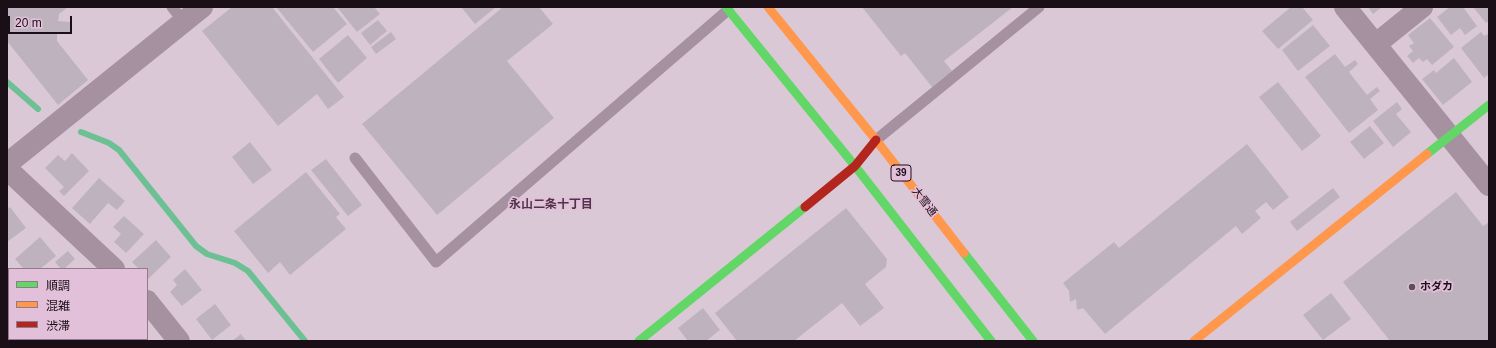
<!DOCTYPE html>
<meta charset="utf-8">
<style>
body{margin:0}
#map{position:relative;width:1496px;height:348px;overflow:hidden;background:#dbc8d6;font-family:Helvetica,"Noto Sans JP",sans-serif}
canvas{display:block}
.frame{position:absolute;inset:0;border:8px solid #1a0e17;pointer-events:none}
.legend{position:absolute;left:8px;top:268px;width:140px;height:72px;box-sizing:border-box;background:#e3c0da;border:1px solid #93798c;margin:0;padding:5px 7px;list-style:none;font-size:12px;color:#1a0e17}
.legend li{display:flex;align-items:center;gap:8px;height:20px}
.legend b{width:20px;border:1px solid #93798c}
.scale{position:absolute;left:8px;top:16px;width:64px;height:18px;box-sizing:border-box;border:2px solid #1a0e17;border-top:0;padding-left:5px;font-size:12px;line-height:14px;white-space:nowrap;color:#1a0e17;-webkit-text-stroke:3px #e3c0da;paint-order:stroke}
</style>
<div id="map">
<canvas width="1496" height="348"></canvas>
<div class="frame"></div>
<ul class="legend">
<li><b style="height:5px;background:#63d668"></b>順調</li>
<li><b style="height:5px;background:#ff974d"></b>混雑</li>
<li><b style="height:5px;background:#b3261e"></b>渋滞</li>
</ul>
<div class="scale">20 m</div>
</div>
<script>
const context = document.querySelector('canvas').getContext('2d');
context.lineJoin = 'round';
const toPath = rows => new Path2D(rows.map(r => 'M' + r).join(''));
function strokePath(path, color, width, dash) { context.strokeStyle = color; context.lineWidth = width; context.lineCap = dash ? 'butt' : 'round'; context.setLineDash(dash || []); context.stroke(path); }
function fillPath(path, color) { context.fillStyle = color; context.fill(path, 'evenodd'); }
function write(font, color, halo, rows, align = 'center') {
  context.font = font + ' Helvetica,"Noto Sans JP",sans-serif'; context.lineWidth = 3.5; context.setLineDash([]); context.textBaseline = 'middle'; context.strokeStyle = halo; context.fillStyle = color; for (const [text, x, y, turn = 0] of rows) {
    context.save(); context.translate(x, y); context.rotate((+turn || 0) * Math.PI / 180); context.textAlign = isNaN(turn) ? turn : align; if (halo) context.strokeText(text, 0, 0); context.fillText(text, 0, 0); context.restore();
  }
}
const stream = toPath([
 [7,82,38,109],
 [81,132,109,143,119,150,196,246,207,254,235,263,248,271,305,341]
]);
const building = toPath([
 [7,7,68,7,59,14,58,21,70,22,70,34,57,33,57,41,88,80,58,105,7,41],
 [232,7,272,7,344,97,328,109,317,94,278,126,202,31],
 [276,7,333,7,347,24,313,52],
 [337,7,374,7,380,14,357,32],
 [461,7,496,7,475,24],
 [503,7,539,7,553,24,507,61,554,118,437,215,362,124],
 [862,7,1013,7,944,61,952,71,932,87,905,53,901,56],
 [1291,7,1302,7,1313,20,1278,49,1262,31],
 [1368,7,1382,7,1373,14],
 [1450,7,1463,7,1477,26,1465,35,1460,28,1451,35,1437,17],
 [1473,7,1489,7,1489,21,1486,23],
 [1430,18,1454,47,1432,65,1427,59,1423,62,1419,58,1413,63,1407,56,1413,51,1409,46,1414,43,1408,35],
 [378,20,387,31,370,45,361,33],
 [1313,25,1330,46,1298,71,1282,50],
 [391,32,396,39,376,54,371,47],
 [1481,32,1484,36,1487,34,1489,37,1489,74,1484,78,1461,48],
 [348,35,367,58,338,83,319,59],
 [1335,54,1345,67,1355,60,1358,64,1349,72,1367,95,1377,87,1380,91,1370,99,1378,110,1349,133,1305,77],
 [1454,58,1472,82,1443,105,1422,79,1434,70,1436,73],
 [1278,82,1321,136,1302,151,1259,97],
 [1397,102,1402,109,1396,114,1411,132,1393,147,1373,121],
 [1370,126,1384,143,1364,159,1350,142],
 [250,142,272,170,253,184,232,157],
 [1247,144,1289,197,1273,210,1266,202,1255,211,1261,218,1242,234,1236,226,1105,334,1083,308,1077,310,1076,299,1070,302,1069,291,1063,283,1114,242,1119,248],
 [72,153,89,171,64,196,59,191,64,187,45,168,58,155,65,161],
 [326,159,362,205,348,216,311,170],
 [306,172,340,214,336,217,346,229,290,275,280,262,268,273,234,231],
 [99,178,125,201,117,210,108,203,90,224,72,208],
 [1333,188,1340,197,1297,231,1290,222],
 [1456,192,1483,226,1488,223,1489,224,1489,341,1390,341,1343,282],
 [10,207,26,228,7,242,7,209],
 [846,208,887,259,886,267,865,284,884,308,860,326,842,303,794,341,737,341,715,313],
 [124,216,144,234,126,253,114,242,121,234,113,227],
 [40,237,56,256,40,269,24,269,15,259],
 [156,240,171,257,148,279,147,269,139,269,132,262],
 [68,251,75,259,64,269,61,269,55,262],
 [185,269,202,290,182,306,170,292,177,285,173,280],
 [1331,293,1351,319,1323,340,1303,315],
 [215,304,231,325,212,340,196,319],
 [703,308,720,330,706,341,688,341,678,328],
 [241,334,246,341,232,341],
 [95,339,125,339,127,341,92,341]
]);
const lane = toPath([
 [172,7,184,22],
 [876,140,1039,7],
 [355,158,436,262,728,10],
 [7,314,9,317],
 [27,339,28,341]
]);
const street = toPath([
 [1345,7,1489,185],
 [1376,44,1422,7],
 [7,164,202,7],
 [7,169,114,269],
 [147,301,179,341]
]);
const fast = toPath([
 [726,7,855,166,991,341],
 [1427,154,1489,105],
 [964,253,1033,341],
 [639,341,805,207]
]);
const slow = toPath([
 [768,7,876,140,964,253],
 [1194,341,1427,154]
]);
const jam = toPath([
 [805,207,855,166,876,140]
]);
const markers = [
 [1412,287,4,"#5e4f5a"]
];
const shields = [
 [901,173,20]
];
const shieldNames = [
 ["39",901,173]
];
const streetNames = [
 ["大雪通",924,202,52]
];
const poiNames = [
 ["ホダカ",1420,287]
];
const neighbourhoodNames = [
 ["永山二条十丁目",551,205]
];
strokePath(stream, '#6cc093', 6);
fillPath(building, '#bfb2bf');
strokePath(lane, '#a591a0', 11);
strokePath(street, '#a591a0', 22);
strokePath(fast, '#63d668', 9);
strokePath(slow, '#ff974d', 9);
strokePath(jam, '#b3261e', 9);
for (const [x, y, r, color] of markers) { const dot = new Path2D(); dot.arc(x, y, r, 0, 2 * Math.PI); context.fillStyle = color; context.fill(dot); strokePath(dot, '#e3c0da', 1.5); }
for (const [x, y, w] of shields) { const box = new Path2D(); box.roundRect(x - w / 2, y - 8, w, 16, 3); context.fillStyle = '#e3c0da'; context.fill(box); strokePath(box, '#1a0e17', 1); }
write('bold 10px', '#1a0e17', null, shieldNames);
write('11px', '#1a0e17', '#e3c0da', streetNames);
write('bold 11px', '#1a0e17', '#e3c0da', poiNames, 'left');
write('bold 12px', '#503349', '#e3c0da', neighbourhoodNames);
</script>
